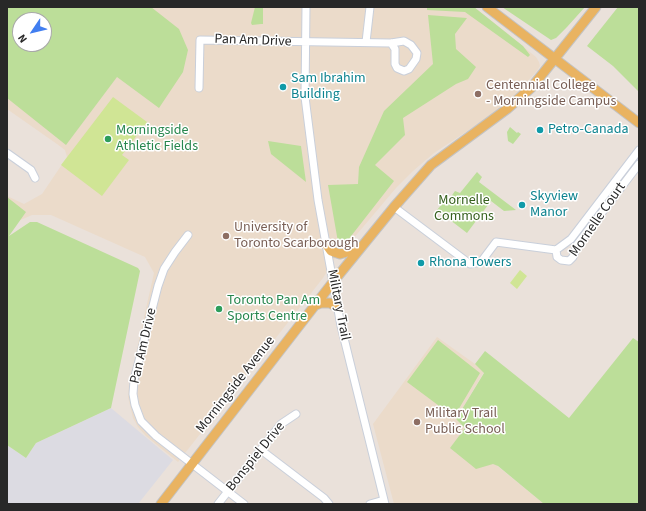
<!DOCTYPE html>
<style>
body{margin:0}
#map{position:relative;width:646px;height:511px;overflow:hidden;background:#eae1da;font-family:"Source Sans 3",sans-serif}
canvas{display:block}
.frame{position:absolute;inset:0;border:8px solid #282828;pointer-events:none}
.north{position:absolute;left:12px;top:12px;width:40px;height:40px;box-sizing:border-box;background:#fff;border:1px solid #a9a9a9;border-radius:50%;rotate:235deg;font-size:11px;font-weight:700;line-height:16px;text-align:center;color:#282828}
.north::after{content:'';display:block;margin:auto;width:14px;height:18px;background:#417ef0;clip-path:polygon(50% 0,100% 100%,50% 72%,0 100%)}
</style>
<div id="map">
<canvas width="646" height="511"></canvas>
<div class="frame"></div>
<div class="north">N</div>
</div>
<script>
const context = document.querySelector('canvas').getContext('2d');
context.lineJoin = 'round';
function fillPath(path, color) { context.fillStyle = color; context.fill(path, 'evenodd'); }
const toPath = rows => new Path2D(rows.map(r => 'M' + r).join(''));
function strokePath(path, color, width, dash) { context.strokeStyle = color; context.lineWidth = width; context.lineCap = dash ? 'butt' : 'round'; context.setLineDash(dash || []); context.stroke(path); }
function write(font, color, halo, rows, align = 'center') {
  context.font = font + ' "Source Sans 3",sans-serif'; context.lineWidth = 3; context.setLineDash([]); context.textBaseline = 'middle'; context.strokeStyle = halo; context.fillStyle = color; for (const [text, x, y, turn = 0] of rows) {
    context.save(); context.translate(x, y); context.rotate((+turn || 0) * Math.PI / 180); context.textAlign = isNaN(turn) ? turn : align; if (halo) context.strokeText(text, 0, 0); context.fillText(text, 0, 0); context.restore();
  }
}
const industrial = toPath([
 [111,408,173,460,138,504,7,504,7,445,26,458,36,443]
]);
const education = toPath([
 [7,7,474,7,536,57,539,62,540,66,537,71,508,102,478,124,434,153,413,171,396,188,347,246,341,249,323,278,178,462,146,436,138,427,133,418,128,397,129,384,154,273,145,257,51,215,32,215,7,226,7,196,24,204,42,194,67,157,65,150,57,144,7,109],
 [20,20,44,20,44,44,20,44],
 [437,337,475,364,484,372,456,419,465,428,495,464,544,504,394,504,373,424]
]);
const green = toPath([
 [7,7,151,7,179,29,188,50,183,72,159,108,117,77,66,145,7,98],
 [20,20,44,20,44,44,20,44],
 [255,7,263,7,263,24,261,24,252,25,251,23],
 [427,7,474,7,523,46,530,55,528,57,465,12,427,10],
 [502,7,585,7,567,27,556,38,551,40],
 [618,7,639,7,639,92,613,66,587,46],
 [428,15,467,18,455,34,456,49,476,67,468,79,456,84,403,118,405,135,375,165,394,181,348,240,338,242,328,185,358,184,359,167,384,111,433,64],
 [510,127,517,133,518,132,521,134,513,144,508,141,507,132],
 [268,141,301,146,306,182,271,154],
 [477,172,482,177,479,182,516,210,504,211,491,201,467,233,437,210,446,199,450,198,455,191,460,193],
 [7,197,26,212,9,236,30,222,37,222,138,268,140,271,111,408,36,443,26,458,7,445],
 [633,338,639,342,639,504,544,504,498,466,493,464,476,469,450,448,465,428,456,419,484,373,475,364,485,351,569,418],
 [438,340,480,373,454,417,407,382]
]);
const pitch = toPath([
 [113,97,147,122,122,155,129,160,102,196,61,165],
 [520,270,527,276,517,289,510,283]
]);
const minor = toPath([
 [306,7,305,97,318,200,341,326,385,504],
 [366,42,370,7],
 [199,88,200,40,391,43,404,41,411,45,417,53,416,59,409,69,404,71,397,68,395,64,395,49,391,43],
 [639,150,571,239,556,250,557,257,561,260,569,261,573,257,577,245,639,164],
 [7,153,31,170,35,178],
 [394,207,470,264,481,262,496,242,556,250],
 [188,235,175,252,164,269,158,286,134,380,133,394,135,405,141,421,156,436,244,504],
 [261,450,324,498,329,504],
 [218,504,281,424,296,414],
 [370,504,384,500]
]);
const major = toPath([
 [487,7,639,123],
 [326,244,331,251,340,254,354,250,359,247],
 [316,305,321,303,330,303,337,307],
 [161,504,333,282,394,207,431,165,507,109,532,87,596,7]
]);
const markers = [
 [283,87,4,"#0f9aa8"],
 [478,94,4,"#8d6e63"],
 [540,130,4,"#0f9aa8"],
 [108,139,4,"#2e9e5b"],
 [522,205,4,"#0f9aa8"],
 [226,236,4,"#8d6e63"],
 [421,263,4,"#0f9aa8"],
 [219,309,4,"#2e9e5b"],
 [417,422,4,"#8d6e63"]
];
const streetNames = [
 ["Pan Am Drive",253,41,2],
 ["Mornelle Court",598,220,-55],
 ["Military Trail",338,305,79],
 ["Pan Am Drive",144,346,-77],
 ["Morningside Avenue",236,385,-52],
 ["Bonspiel Drive",256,457,-51]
];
const cultureNames = [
 ["Sam Ibrahim",291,79],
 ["Building",291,95],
 ["Petro-Canada",548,130],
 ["Skyview",530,197],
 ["Manor",530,213],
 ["Rhona Towers",429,263]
];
const educationNames = [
 ["Centennial College",486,86],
 ["- Morningside Campus",486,102],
 ["University of",234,228],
 ["Toronto Scarborough",234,244],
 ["Military Trail",425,414],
 ["Public School",425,430]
];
const leisureNames = [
 ["Morningside",116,131],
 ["Athletic Fields",116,147],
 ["Toronto Pan Am",227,301],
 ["Sports Centre",227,317]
];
const parkNames = [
 ["Mornelle",464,201],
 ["Commons",464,217]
];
fillPath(industrial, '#dcdbe2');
fillPath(education, '#ebdbca');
fillPath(green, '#bcde99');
fillPath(pitch, '#d0e595');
strokePath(minor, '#c9cfda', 9);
strokePath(major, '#c3c3c3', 11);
strokePath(minor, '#fff', 7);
strokePath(major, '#e9b361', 9);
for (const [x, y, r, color] of markers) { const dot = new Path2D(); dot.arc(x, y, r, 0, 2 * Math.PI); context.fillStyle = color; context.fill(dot); strokePath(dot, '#fff', 1.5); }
write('14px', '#282828', '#fff', streetNames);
write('14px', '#0d838f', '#fff', cultureNames, 'left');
write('14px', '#785e54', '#fff', educationNames, 'left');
write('14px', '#27864d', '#fff', leisureNames, 'left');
write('14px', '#36601d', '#fff', parkNames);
</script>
